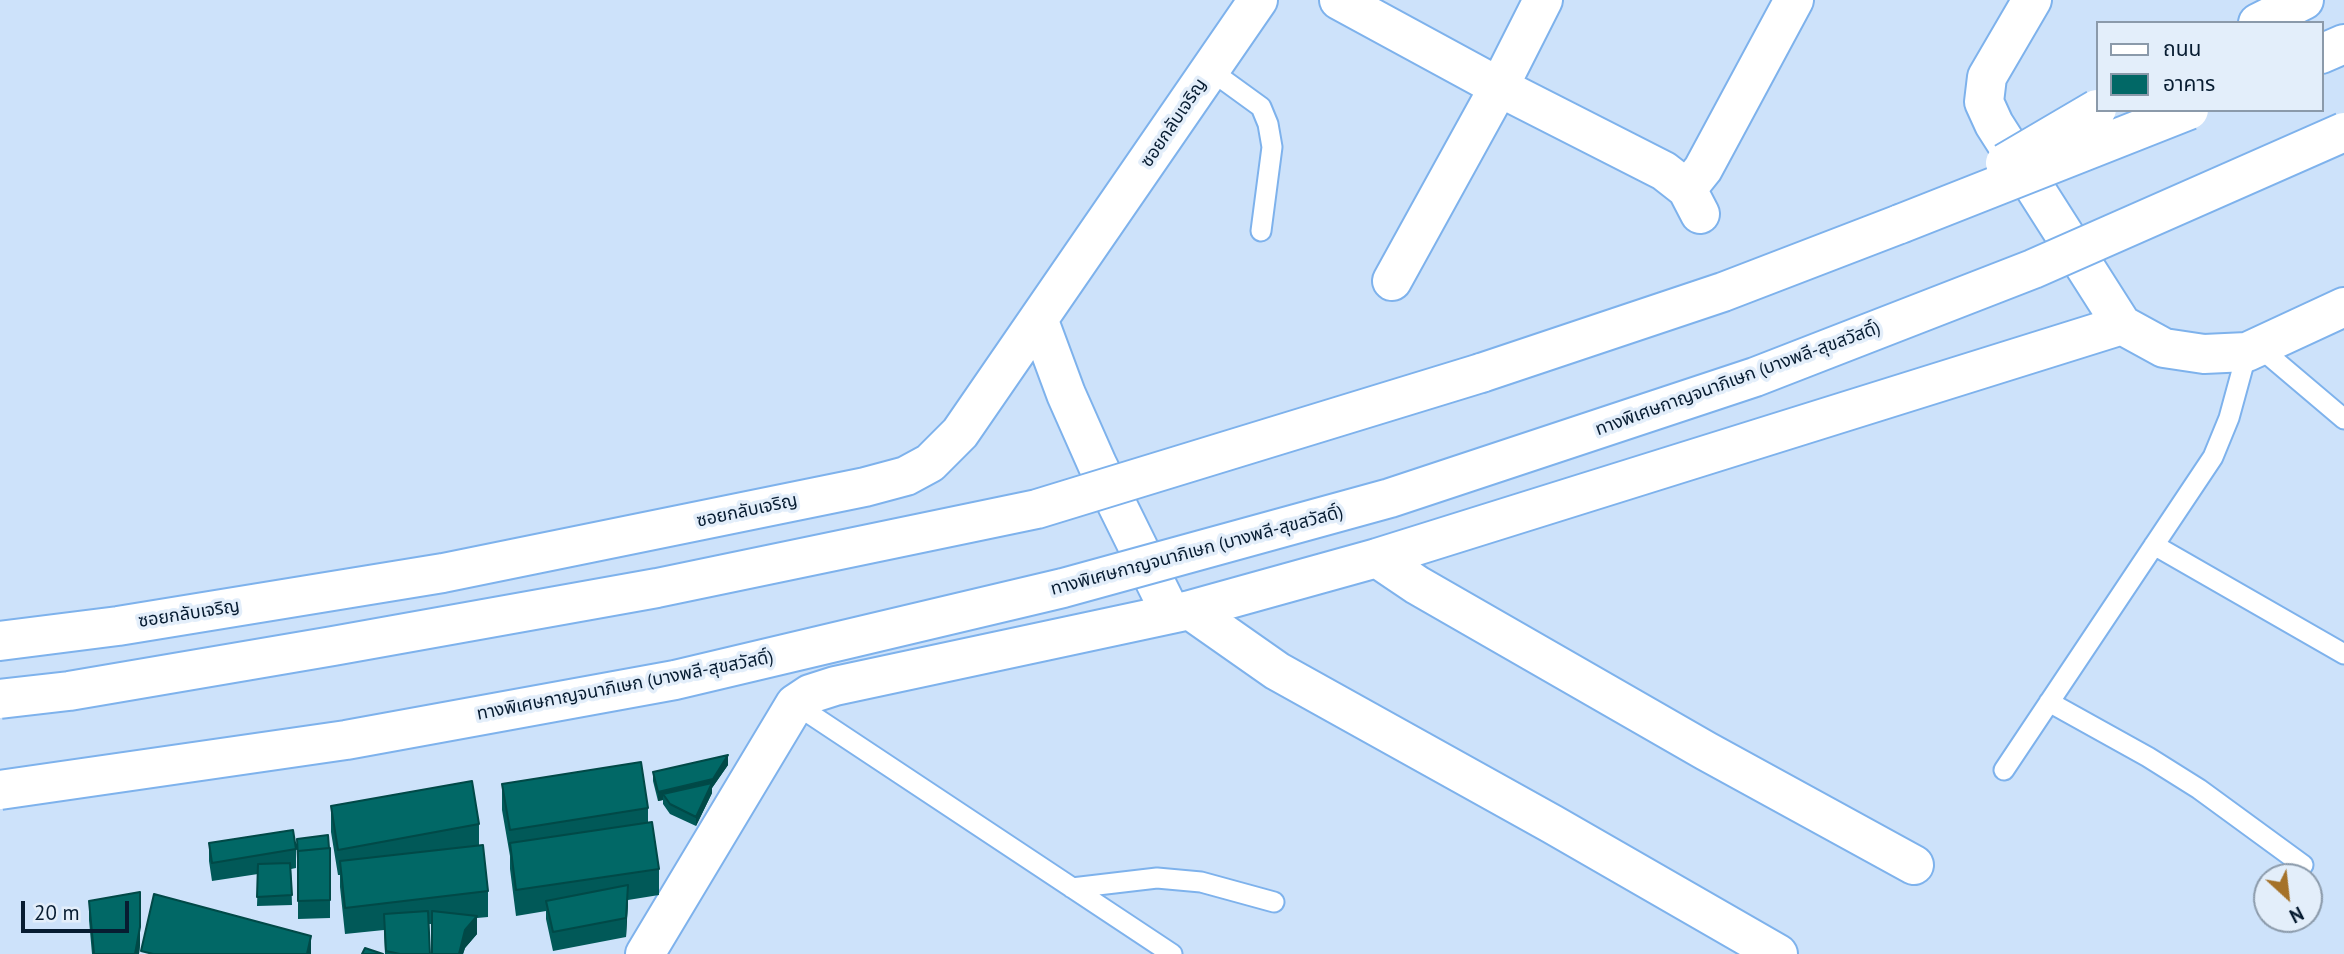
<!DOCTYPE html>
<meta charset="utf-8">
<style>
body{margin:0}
#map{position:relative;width:2344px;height:954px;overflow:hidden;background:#cde2fa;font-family:"PT Sans","Noto Sans Thai",sans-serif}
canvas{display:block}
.legend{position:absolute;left:2096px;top:21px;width:228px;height:91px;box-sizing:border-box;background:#e3eefa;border:2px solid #8b9aaa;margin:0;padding:9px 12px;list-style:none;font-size:21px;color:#071c31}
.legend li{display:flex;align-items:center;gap:14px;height:35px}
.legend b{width:35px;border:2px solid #8b9aaa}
.north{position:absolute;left:2253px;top:863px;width:70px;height:70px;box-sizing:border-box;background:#e3eefa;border:2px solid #8b9aaa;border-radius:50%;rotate:153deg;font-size:19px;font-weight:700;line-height:28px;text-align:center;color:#071c31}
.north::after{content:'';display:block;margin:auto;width:24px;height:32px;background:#a57229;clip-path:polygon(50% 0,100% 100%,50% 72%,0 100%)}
.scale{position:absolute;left:21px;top:901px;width:108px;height:32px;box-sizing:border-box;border:4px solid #071c31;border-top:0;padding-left:9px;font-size:21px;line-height:24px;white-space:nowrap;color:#071c31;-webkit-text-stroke:5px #e3eefa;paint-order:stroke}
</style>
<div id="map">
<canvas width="2344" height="954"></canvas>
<ul class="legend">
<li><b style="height:9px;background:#fff"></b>ถนน</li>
<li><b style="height:19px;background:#016866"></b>อาคาร</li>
</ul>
<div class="north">N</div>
<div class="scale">20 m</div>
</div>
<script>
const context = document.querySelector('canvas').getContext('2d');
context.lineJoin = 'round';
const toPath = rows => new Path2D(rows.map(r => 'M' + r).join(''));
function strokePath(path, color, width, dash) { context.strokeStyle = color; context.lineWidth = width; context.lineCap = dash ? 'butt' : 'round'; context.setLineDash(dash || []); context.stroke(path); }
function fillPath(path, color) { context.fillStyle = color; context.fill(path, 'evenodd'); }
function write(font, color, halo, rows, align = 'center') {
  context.font = font + ' "PT Sans","Noto Sans Thai",sans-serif'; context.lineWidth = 7; context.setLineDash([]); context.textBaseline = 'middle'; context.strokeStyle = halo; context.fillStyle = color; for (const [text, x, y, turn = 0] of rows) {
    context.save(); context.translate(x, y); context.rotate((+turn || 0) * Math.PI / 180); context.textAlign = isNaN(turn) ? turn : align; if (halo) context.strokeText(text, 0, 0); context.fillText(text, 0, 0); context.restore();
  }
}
const service = toPath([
 [1210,70,1261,107,1268,124,1272,147,1261,231],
 [2259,347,2344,419],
 [2154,545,2344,654],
 [2049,702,2148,757,2199,789,2303,865],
 [795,704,1172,954],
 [2004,770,2213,457,2229,418,2247,352],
 [1072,888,1157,878,1201,882,1274,902]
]);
const minor = toPath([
 [1339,0,1499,87,1664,171,1687,189,1700,214],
 [2032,0,1987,77,1984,102,1994,124,2122,325,2164,348,2204,354,2247,352,2344,307],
 [1687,189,1703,169,1794,0],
 [1392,281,1499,87,1543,0],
 [1039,321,1066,394,1097,464,1171,614],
 [1377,558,1417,585,1706,751,1914,865],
 [1190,610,1277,671,1552,824,1778,954],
 [0,641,118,626,443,573,865,487,906,476,930,463,960,433,1258,0],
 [645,954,795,704,810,694,835,686,1190,610,1377,558,2122,325]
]);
const motorway = toPath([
 [2258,23,2304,0],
 [2321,54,2344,44],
 [1481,373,1723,292,1900,224]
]);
const motorwayBridge = toPath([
 [2005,163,2097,109],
 [1900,224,2189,110],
 [0,699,69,691,333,646,657,588,1037,509,1481,373],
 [0,790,346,740,675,680,1063,588,1390,498,1755,377,2033,269,2344,132]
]);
const wall = toPath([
 [728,765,712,788,712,793,696,826,670,814,663,804,663,800,658,801,653,781,653,772],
 [502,784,648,808,648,823,659,869,659,895,628,900,626,937,553,951,546,919,546,911,516,916,510,869,510,856,502,810],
 [331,806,479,824,479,845,488,891,488,917,477,918,477,934,465,948,463,954,432,954,432,924,429,924,430,954,385,954,384,930,345,934,340,887,340,875,338,875,331,832],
 [297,839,330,848,330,918,298,919,298,868],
 [209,843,296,849,296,868,291,869,292,905,257,906,258,874,212,881,209,861],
 [89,901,140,945,139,954,92,954,89,920]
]);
const shadedWall = toPath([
 [728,755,728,765,712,788,712,793,696,826,696,817,663,794,663,800,658,801,658,792],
 [628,885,628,903,626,937,626,918],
 [477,916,477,934,465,948,463,954,459,954,465,930],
 [140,927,140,945,139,954,135,954],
 [311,936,311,954,307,954]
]);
const building = toPath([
 [728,755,713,779,658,792,653,772,728,755],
 [641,762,648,808,510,830,502,784,641,762],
 [472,781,479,824,338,850,331,806,472,781],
 [712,783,696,817,670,804,663,794,712,783],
 [652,822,659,869,516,890,510,843,652,822],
 [293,830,296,849,212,863,209,843,293,830],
 [328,835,329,848,298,851,298,859,297,839,328,835],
 [483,845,488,891,345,908,340,861,483,845],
 [330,848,330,900,298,901,298,851,330,848],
 [290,863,292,895,257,897,258,864,290,863],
 [628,885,626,918,553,932,546,901,628,885],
 [140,892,140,927,135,954,94,954,89,901,140,892],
 [154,894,311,936,307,954,153,954,141,951,154,894],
 [428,911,430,954,400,954,386,951,384,914,428,911],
 [432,911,477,916,465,930,459,954,432,954,432,911],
 [365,948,383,954,362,954,365,948]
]);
const streetNames = [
 ["ซอยกลับเจริญ",1174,123,-56],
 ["ทางพิเศษกาญจนาภิเษก (บางพลี-สุขสวัสดิ์)",1738,379,-20],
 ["ซอยกลับเจริญ",747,511,-12],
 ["ทางพิเศษกาญจนาภิเษก (บางพลี-สุขสวัสดิ์)",1197,551,-15],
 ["ซอยกลับเจริญ",189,614,-9],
 ["ทางพิเศษกาญจนาภิเษก (บางพลี-สุขสวัสดิ์)",625,686,-11]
];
strokePath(service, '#7eb2ec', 23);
strokePath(minor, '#7eb2ec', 42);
strokePath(motorway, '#7eb2ec', 42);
strokePath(service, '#fff', 19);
strokePath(minor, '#fff', 38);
strokePath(motorway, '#fff', 38);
strokePath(motorwayBridge, '#7eb2ec', 42, []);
strokePath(motorwayBridge, '#fff', 38);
fillPath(wall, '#015958');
fillPath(shadedWall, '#014947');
fillPath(building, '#016866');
strokePath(building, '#014947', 2);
write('18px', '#071c31', '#e3eefa', streetNames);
</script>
